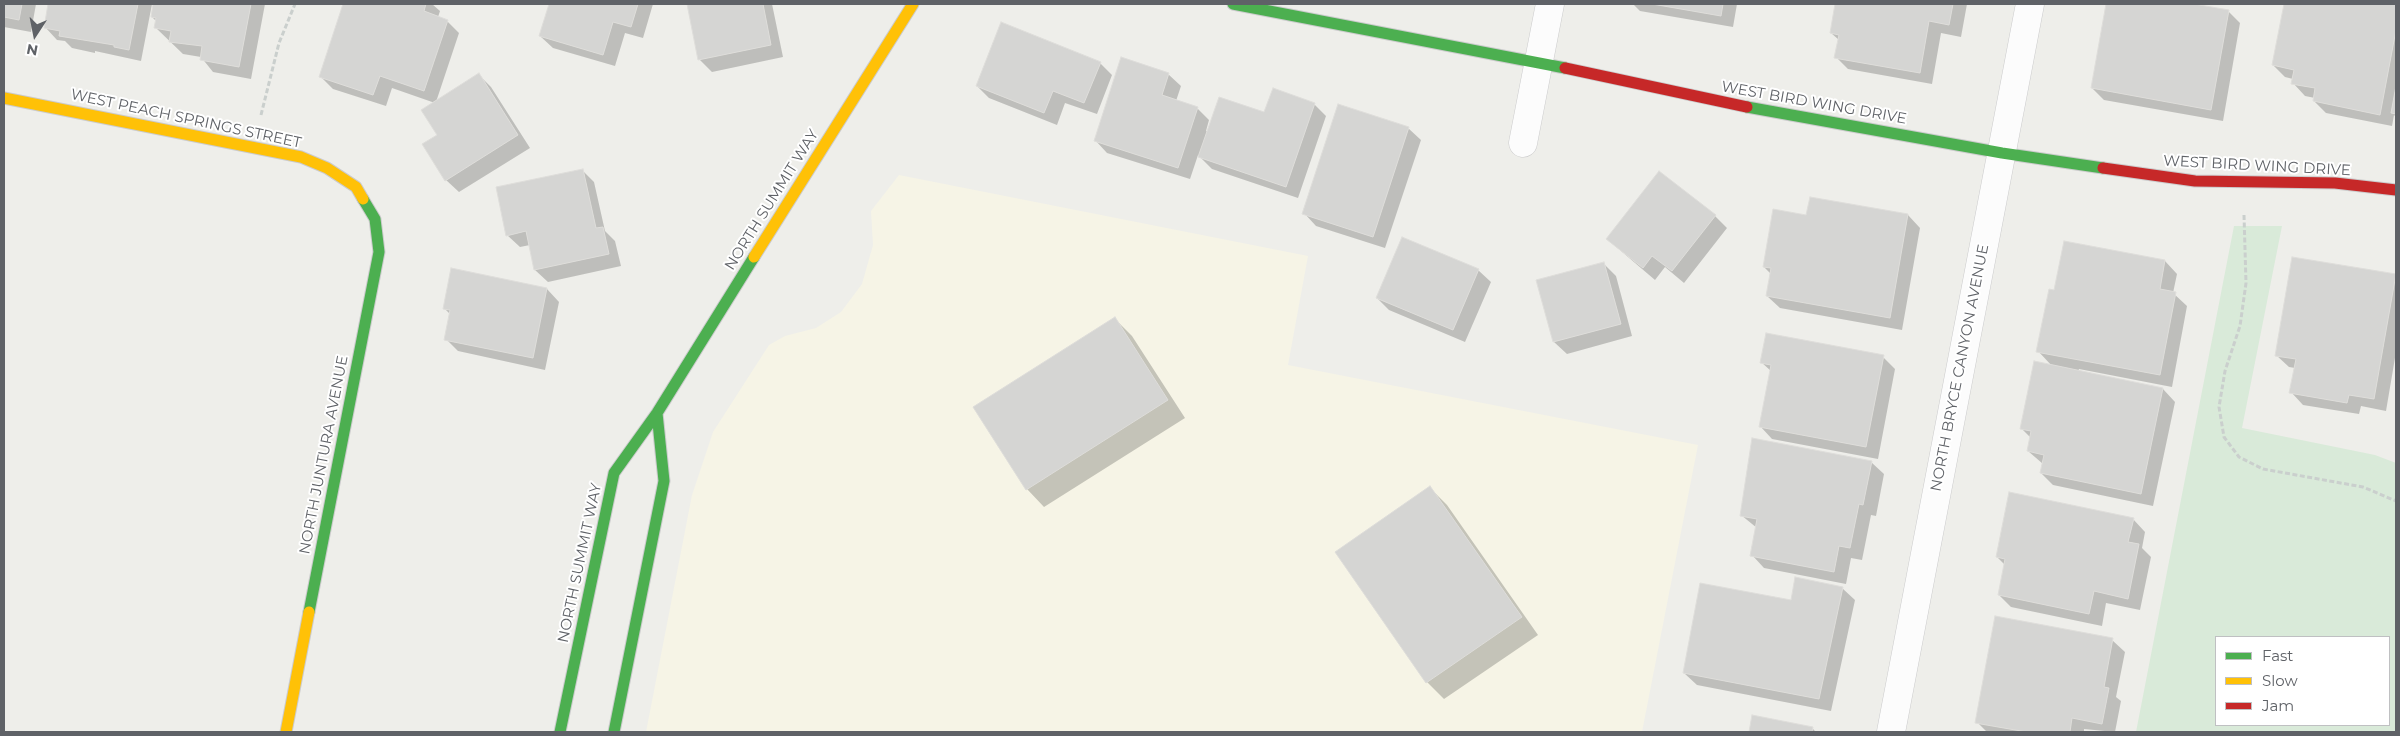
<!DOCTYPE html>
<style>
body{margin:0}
#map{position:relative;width:2400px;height:736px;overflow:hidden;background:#eeeeea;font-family:Montserrat,sans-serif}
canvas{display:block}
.frame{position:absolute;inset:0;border:5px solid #5f6267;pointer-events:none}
.legend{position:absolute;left:2215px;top:636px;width:175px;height:90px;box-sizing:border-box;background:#fff;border:1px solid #bfc0c2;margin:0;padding:6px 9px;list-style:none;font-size:15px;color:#5f6267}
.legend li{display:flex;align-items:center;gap:10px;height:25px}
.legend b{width:25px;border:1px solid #bfc0c2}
.north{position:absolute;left:10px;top:10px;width:50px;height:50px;-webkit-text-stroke:4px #fff;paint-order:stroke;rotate:191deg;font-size:14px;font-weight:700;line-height:20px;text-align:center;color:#5f6267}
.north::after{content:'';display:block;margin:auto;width:18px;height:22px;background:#5f6267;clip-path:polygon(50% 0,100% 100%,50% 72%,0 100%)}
</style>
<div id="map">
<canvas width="2400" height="736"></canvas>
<div class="frame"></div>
<ul class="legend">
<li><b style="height:6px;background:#4caf50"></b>Fast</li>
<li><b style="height:6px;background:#ffc107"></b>Slow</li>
<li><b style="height:6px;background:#c62828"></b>Jam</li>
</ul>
<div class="north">N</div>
</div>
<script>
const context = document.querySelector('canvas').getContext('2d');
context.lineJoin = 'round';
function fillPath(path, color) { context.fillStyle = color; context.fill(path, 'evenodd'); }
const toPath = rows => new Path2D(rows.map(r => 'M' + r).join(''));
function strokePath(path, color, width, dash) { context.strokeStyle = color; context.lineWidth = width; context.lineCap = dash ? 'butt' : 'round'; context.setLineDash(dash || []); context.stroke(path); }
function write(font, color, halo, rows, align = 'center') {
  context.font = font + ' Montserrat,sans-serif'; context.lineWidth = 4; context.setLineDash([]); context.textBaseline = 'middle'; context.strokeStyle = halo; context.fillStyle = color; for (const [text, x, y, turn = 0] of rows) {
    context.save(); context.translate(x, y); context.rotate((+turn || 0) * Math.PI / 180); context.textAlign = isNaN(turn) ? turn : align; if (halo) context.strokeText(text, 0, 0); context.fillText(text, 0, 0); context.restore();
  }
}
const commercial = toPath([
 [899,175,1308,256,1288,365,1698,445,1642,732,646,732,692,495,713,432,769,345,785,336,816,328,841,312,862,284,873,245,871,211]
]);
const green = toPath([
 [2234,226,2282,226,2242,428,2375,455,2396,463,2396,732,2136,732],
 [2216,637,2389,637,2389,725,2216,725]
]);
const shadow = toPath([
 [4,4,36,4,31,32,4,27],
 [50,4,152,4,141,61,95,51,95,53,72,48,65,41,57,40,45,27],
 [155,4,265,4,251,79,213,72,201,57,183,54,156,28,156,21,152,17],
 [345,4,432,4,440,11,438,17,447,21,459,33,436,102,479,75,491,87,530,148,459,192,446,180,424,144,439,135,435,103,392,88,386,106,333,89,320,76],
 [550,4,653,4,643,38,625,33,615,66,553,48,540,36],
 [688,4,772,4,783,57,712,72,699,59],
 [1633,4,1737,4,1733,27,1640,11],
 [1837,4,1967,4,1961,37,1941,33,1932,84,1848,69,1836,57,1839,40,1831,33],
 [2107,4,2187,4,2228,11,2240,23,2223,121,2104,100,2092,88],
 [2285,4,2396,4,2396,117,2394,115,2392,126,2326,113,2314,101,2315,98,2305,96,2293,83,2293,79,2285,77,2273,65],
 [1100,63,1112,75,1097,114,1065,103,1057,125,989,98,977,86],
 [1168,74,1181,86,1176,101,1197,108,1209,120,1206,131,1208,132,1265,113,1314,104,1326,116,1298,198,1212,169,1198,155,1190,179,1107,153,1095,140],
 [1408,128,1421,140,1385,248,1316,226,1304,213],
 [582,170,594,182,605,231,615,241,621,266,548,282,535,270,530,245,520,247,507,235],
 [1908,215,1920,228,1902,330,1780,308,1767,296,1771,274,1764,267,1807,216],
 [1715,216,1727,228,1684,283,1665,267,1655,280,1607,239],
 [2165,261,2177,274,2173,293,2187,306,2172,387,2079,369,2078,372,2163,389,2175,402,2153,506,2053,485,2041,473,2043,464,2028,451,2031,438,2022,429,2052,366,2038,351,2055,291],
 [1603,263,1616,276,1632,336,1567,354,1554,342],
 [452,270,547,289,559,302,545,370,458,351,446,339,451,315,444,308],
 [1478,270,1491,282,1465,342,1389,310,1377,298],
 [2395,276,2396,352,2386,411,2361,406,2359,414,2303,405,2291,392,2295,368,2289,367,2276,355],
 [1115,319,1132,336,1185,418,1044,507,1027,489],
 [1883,357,1895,369,1878,459,1772,439,1760,426,1771,371,1761,362],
 [1871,462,1884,474,1876,516,1871,515,1862,560,1851,558,1846,584,1764,568,1752,555,1757,528,1741,515],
 [1430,488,1447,505,1538,635,1444,699,1427,682,1337,553],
 [2133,519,2145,532,2142,548,2151,557,2140,610,2106,603,2102,626,2011,607,1999,595,2005,565,1997,557],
 [1842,588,1855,600,1831,711,1697,685,1684,673,1792,602],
 [2112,640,2125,652,2116,697,2121,701,2115,732,2084,729,2084,732,1987,732,1977,722],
 [1753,716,1813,729,1816,732,1750,732]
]);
const building = toPath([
 [4,4,22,4,19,20,4,17,4,4],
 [48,4,138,4,129,50,114,47,114,45,59,36,60,31,44,28,48,4],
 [153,4,251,4,239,67,200,60,202,46,169,42,171,31,154,28,156,18,151,17,153,4],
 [343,4,426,4,424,11,448,20,424,91,380,76,373,95,319,77,343,4],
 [549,4,638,4,631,27,613,22,603,55,539,36,549,4],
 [687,4,763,4,771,45,698,60,687,4],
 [1652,4,1723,4,1721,16,1652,4],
 [1835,4,1953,4,1949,25,1929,21,1920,73,1834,58,1839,35,1830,33,1835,4],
 [2106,4,2194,4,2229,10,2211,110,2091,88,2106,4],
 [2284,4,2396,4,2396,30,2380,115,2313,101,2315,88,2291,84,2294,70,2272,65,2284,4],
 [1001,22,1101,62,1084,103,1053,91,1044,113,976,86,1001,22],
 [1121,57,1169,73,1162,95,1198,107,1178,168,1094,141,1121,57],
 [479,73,518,135,445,181,422,144,437,135,421,110,479,73],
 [2396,86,2396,114,2391,113,2396,86],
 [1273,88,1315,103,1286,187,1198,157,1219,97,1264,112,1273,88],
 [1338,104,1409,127,1373,237,1302,214,1338,104],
 [583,169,596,228,603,227,609,254,534,270,526,231,506,236,496,187,583,169],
 [1659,171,1716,215,1672,271,1652,256,1643,268,1606,239,1659,171],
 [1810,197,1908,214,1890,318,1766,296,1771,268,1763,267,1773,209,1806,215,1810,197],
 [1402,237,1479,269,1453,330,1376,298,1402,237],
 [2064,241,2165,260,2160,289,2176,292,2160,375,2036,352,2049,289,2054,290,2064,241],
 [2292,257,2396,274,2374,399,2349,395,2347,403,2289,393,2296,359,2275,356,2292,257],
 [1604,262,1621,324,1553,342,1536,280,1604,262],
 [451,268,547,288,533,358,444,340,450,310,443,309,451,268],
 [1115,317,1168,400,1026,490,973,407,1115,317],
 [1766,333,1884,355,1866,447,1759,427,1771,365,1760,363,1766,333],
 [2034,361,2163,388,2141,494,2040,473,2044,455,2027,451,2031,431,2020,429,2034,361],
 [1752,438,1872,461,1863,505,1859,504,1850,548,1839,546,1834,572,1750,556,1757,519,1740,516,1752,438],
 [1430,486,1522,617,1426,683,1335,552,1430,486],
 [2009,492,2134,518,2128,542,2139,544,2128,599,2094,591,2089,614,1998,595,2005,559,1996,557,2009,492],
 [1795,577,1843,587,1819,699,1683,673,1700,583,1791,600,1795,577],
 [1995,616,2113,638,2104,687,2109,688,2102,724,2072,718,2070,732,2027,732,1975,723,1995,616],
 [1752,715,1813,727,1812,732,1749,732,1752,715]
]);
const path = toPath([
 [261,115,279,43,295,4],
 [2244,215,2246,283,2240,326,2225,371,2219,407,2224,437,2239,457,2263,469,2363,487,2396,501]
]);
const street = toPath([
 [1523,143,1550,4],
 [1891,732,2030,4]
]);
const fast = toPath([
 [1233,4,1565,68],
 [1747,107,2002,153,2103,168],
 [309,612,379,252,375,219,363,199],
 [560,732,614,473,657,413,754,257],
 [614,732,664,481,657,413]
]);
const slow = toPath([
 [4,98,301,157,327,168,356,187,363,199],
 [754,257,913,4],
 [286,732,309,612]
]);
const jam = toPath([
 [1565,68,1747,107],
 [2103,168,2195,181,2335,183,2396,190]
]);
const streetNames = [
 ["WEST BIRD WING DRIVE",1814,103,10],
 ["WEST PEACH SPRINGS STREET",186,119,12],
 ["WEST BIRD WING DRIVE",2257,166,3],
 ["NORTH SUMMIT WAY",772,200,-58],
 ["NORTH BRYCE CANYON AVENUE",1960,368,-79],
 ["NORTH JUNTURA AVENUE",324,455,-79],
 ["NORTH SUMMIT WAY",580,563,-78]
];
fillPath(commercial, '#f6f4e6');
fillPath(green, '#d9ead9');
fillPath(shadow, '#0003');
fillPath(building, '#d5d5d3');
strokePath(building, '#deddda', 1);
strokePath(street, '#cacacb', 29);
strokePath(fast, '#cbcbcc', 13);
strokePath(slow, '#cbcbcc', 13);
strokePath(jam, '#cbcbcc', 13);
strokePath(path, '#cacfcd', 3, [5, 2.5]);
strokePath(street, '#fcfcfc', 28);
strokePath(fast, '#4caf50', 11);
strokePath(slow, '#ffc107', 11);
strokePath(jam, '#c62828', 11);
write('15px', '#5f6267', '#fff', streetNames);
</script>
